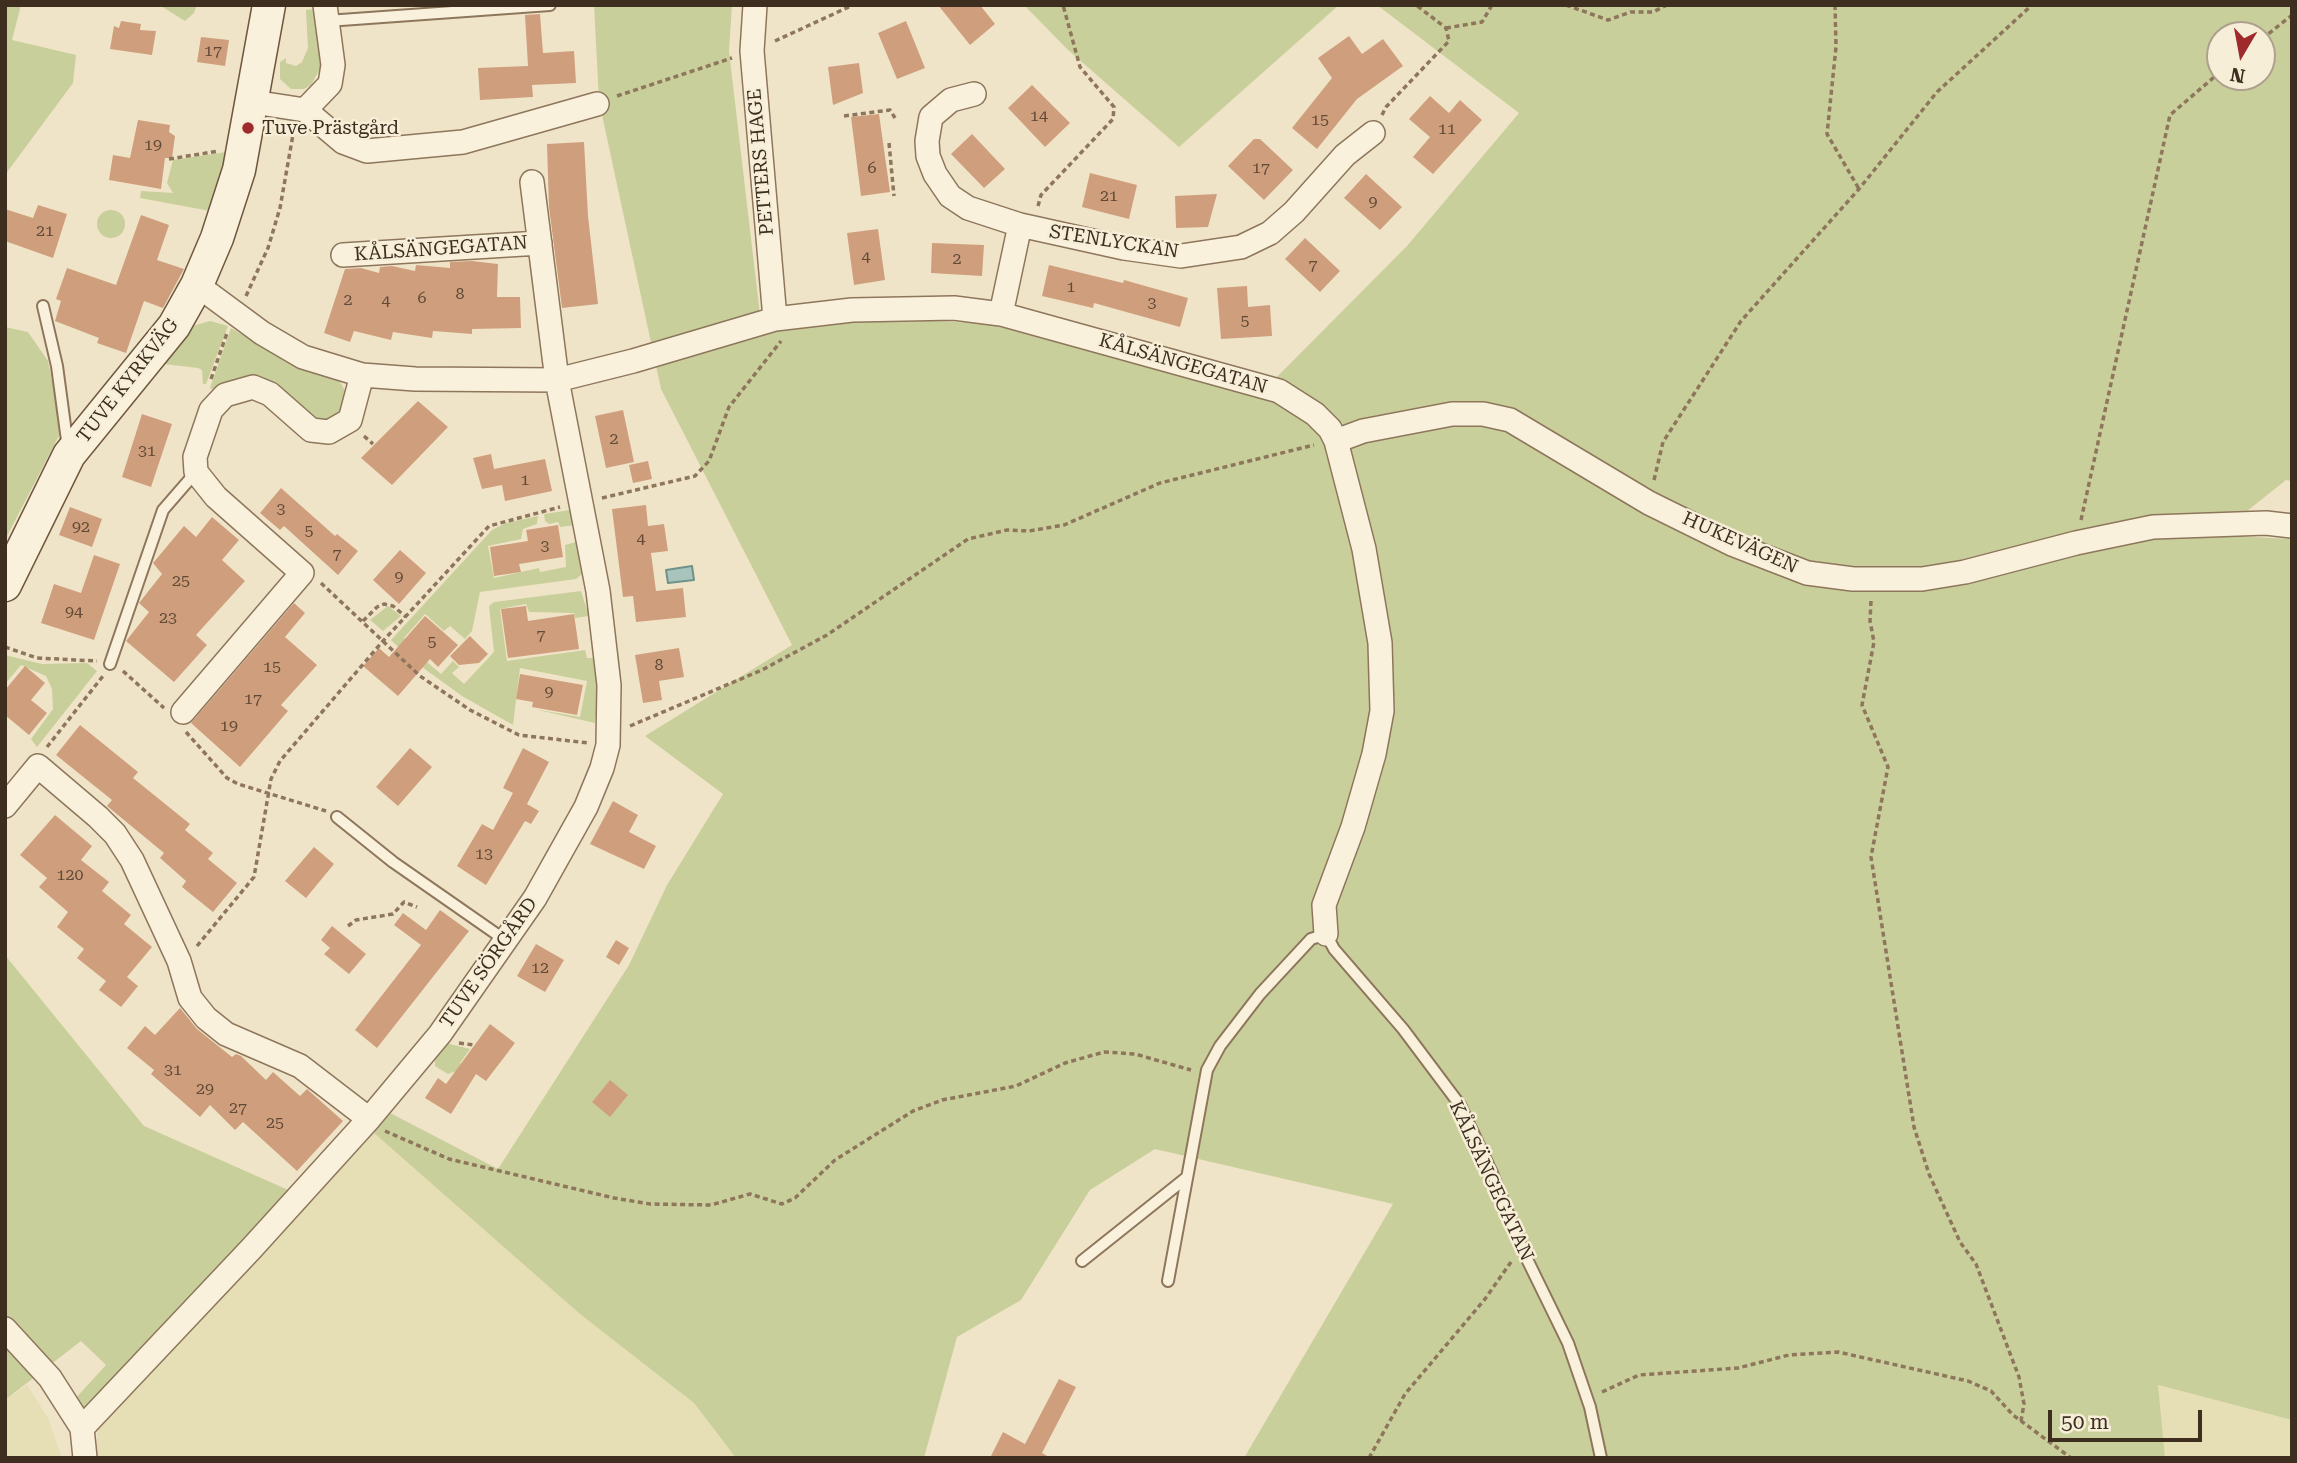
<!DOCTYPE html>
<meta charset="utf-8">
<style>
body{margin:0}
#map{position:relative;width:2297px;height:1463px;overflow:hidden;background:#f0e4c8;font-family:"Roboto Serif",serif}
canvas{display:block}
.frame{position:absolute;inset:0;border:7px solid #3d2e20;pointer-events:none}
.north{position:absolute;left:2206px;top:21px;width:70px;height:70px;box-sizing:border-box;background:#f7eed8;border:2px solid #ada18e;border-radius:50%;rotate:190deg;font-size:19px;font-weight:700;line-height:28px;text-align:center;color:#3d2e20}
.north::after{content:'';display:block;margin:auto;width:24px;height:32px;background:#9e2a2b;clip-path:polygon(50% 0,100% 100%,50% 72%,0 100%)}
.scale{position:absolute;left:2048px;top:1410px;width:154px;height:32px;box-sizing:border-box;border:4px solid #3d2e20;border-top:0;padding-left:9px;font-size:21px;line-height:24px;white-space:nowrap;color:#3d2e20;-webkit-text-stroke:5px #f7eed8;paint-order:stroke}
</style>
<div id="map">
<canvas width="2297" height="1463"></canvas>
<div class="frame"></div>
<div class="north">N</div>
<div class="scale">50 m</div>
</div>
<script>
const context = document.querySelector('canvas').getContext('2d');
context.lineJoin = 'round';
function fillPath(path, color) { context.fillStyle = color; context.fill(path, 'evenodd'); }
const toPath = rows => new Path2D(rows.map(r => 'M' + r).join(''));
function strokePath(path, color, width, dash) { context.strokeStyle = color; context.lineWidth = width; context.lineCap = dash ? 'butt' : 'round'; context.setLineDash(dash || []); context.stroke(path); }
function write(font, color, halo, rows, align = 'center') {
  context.font = font + ' "Roboto Serif",serif'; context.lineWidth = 5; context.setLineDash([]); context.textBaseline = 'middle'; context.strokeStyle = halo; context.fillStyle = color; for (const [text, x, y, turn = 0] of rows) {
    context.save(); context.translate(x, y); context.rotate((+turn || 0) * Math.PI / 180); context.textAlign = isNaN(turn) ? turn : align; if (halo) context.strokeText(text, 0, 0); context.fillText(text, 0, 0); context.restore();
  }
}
const farmland = toPath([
 [374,1133,580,1314,694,1403,736,1458,95,1458,98,1426],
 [27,1385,48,1418,62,1458,5,1458,5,1400],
 [2157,1385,2292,1420,2292,1458,2165,1458]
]);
const green = toPath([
 [5,5,21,5,12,40,76,55,73,83,5,175],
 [197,5,194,13,185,21,161,6],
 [594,5,732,5,729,51,762,332,872,317,989,324,1257,397,1407,246,1519,113,1377,5,2292,5,2292,481,2286,480,2217,535,2292,539,2292,1420,2158,1385,2165,1458,1244,1458,1393,1204,1155,1149,1090,1190,1021,1300,957,1337,924,1458,736,1458,694,1403,580,1314,374,1133,390,1113,498,1169,629,965,667,885,723,794,645,736,792,645,661,389,599,101],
 [2220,35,2262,35,2262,77,2220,77],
 [1024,5,1339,5,1179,147,1067,49],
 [317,9,322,65,311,85,304,89,291,89,280,79,280,62,286,58,286,63,296,66,302,62,308,48,306,10],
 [226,152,210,211,140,198,141,191,173,193,167,183,173,160],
 '97 224a14 14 0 1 1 28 0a14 14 0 1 1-28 0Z',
 [210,321,228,326,206,384,203,384,202,370,198,368,155,363,189,327],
 [5,327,28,332,48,361,62,430,5,540],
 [231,328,293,364,339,380,348,396,345,411,321,424,256,380,235,379,212,389,210,388],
 [570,510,576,525,560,527,558,522,549,524,545,521,544,514],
 [538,516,537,524,523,529,521,539,488,546,494,578,539,568,540,572,566,567,565,545,576,542,582,574,576,579,480,592,472,631,465,639,450,626,444,631,425,614,404,638,423,656,416,664,391,640,492,530,506,523],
 [581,591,589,616,575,618,574,613,529,612,526,604,500,609,507,661,585,650,587,658,594,658,598,695,595,723,534,709,580,717,587,681,520,668,513,725,462,696,422,667,427,662,441,674,453,661,459,667,452,673,464,684,494,652,489,606,494,602],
 [388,606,401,616,383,631,370,620],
 [5,655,42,664,87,663,97,671,37,747,31,739,53,709,52,689,46,676,21,665,5,684],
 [5,955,144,1126,295,1193,308,1206,200,1315,98,1426,74,1400,106,1365,81,1341,5,1400],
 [446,1043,470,1049,460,1063,466,1068,448,1074,435,1066,435,1058]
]);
const water = toPath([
 [692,566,694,580,668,583,666,570,692,566]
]);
const building = toPath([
 [938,5,980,5,995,24,970,45],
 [540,14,543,53,574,51,576,83,532,85,533,97,480,100,478,68,528,66,525,15],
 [121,21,141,24,140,30,156,31,152,55,110,49,114,26,119,28],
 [906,21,925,68,897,79,878,33],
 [1349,36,1362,54,1383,39,1403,66,1357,99,1317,149,1292,128,1332,78,1318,58],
 [201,37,229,40,225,66,197,62],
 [859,63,863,93,833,105,828,67],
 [1032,85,1070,123,1045,147,1008,108],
 [1430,96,1449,113,1460,100,1482,120,1433,174,1413,157,1430,137,1409,119],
 [879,114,890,192,861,196,851,117],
 [138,120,170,125,169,132,175,136,172,158,165,158,161,189,109,180,113,155,130,158],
 [972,134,1005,169,984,188,951,154],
 [1254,139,1260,139,1293,170,1264,200,1228,166],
 [584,142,588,216,598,304,562,308,549,207,547,144],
 [1090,173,1137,185,1129,219,1082,207],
 [1366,174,1402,207,1380,230,1344,198],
 [1217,194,1208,227,1176,228,1175,196],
 [38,205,67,214,53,258,5,241,5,209,33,218],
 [141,215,169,225,157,260,184,269,163,308,144,301,126,353,97,343,99,338,55,321,61,301,56,299,67,268,116,285],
 [878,229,885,280,854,285,847,233],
 [1305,238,1340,271,1320,292,1285,259],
 [932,243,984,245,982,276,931,273],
 [472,261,498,264,497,297,520,297,521,328,472,329,472,334,433,331,432,338,393,332,391,340,354,331,350,342,324,333,345,269,361,268,379,273,380,267,392,266,415,271,416,265,450,268,450,262],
 [1049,265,1123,283,1124,280,1188,298,1180,327,1094,303,1093,308,1042,296],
 [1247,286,1248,307,1270,305,1272,336,1221,339,1217,288],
 [418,401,448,427,392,485,361,458],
 [623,410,634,462,606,468,595,416],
 [142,414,172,424,151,487,122,477],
 [491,454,494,469,545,459,552,491,505,501,502,485,482,489,473,458],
 [648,461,652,479,633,483,629,465],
 [281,488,335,536,337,534,358,551,338,575,284,526,280,530,260,513],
 [646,505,648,526,664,524,668,551,651,553,656,591,683,588,686,617,636,622,633,596,623,597,612,509],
 [70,507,102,519,92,547,59,535],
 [212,517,239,540,222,560,245,581,196,635,207,645,174,682,126,641,149,612,139,603,162,574,153,563,184,526,196,537],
 [558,525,563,557,519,564,521,572,494,576,490,547,528,541,526,530],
 [400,550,426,573,399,604,373,580],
 [94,555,120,564,94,640,41,623,54,584,81,593],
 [294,603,305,613,285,637,317,665,281,705,288,711,240,767,191,723],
 [526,606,528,621,574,614,579,649,508,658,501,609],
 [425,616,458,645,438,667,430,659,398,696,363,666,379,648,389,657],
 [470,636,488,654,479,663,459,665,450,656],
 [679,648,684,677,659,681,662,700,643,703,635,655],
 [25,666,45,683,31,700,47,713,29,735,5,715,5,690],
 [520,674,583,685,577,715,532,707,533,702,516,699],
 [80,725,138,772,133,778,190,824,185,830,213,853,208,859,237,883,213,912,182,887,186,881,160,858,164,853,107,806,112,800,56,755],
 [410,748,432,767,398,806,376,787],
 [523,748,549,762,527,804,539,811,531,824,525,821,486,885,457,866,482,824,493,830,513,793,503,788],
 [613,801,638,815,629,832,656,846,644,869,590,844],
 [55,815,92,846,81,860,109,882,102,891,131,915,124,924,152,947,127,977,138,986,121,1007,99,990,106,981,77,958,84,949,57,927,68,912,39,887,47,878,20,855],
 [314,847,334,864,306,898,285,881],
 [440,910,469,931,377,1048,355,1030,421,945,394,925,403,913,426,930],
 [332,926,366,954,349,974,324,954,330,948,321,940],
 [616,940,629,948,619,965,606,957],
 [536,944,564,960,545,992,517,976],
 [180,1008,197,1029,232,1057,236,1054,241,1056,266,1080,273,1072,300,1096,307,1089,343,1121,297,1171,243,1122,235,1130,210,1105,200,1117,151,1074,154,1070,127,1048,145,1026,155,1035],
 [490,1024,515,1043,486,1081,476,1074,451,1114,425,1098,438,1078,446,1084],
 [610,1080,628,1095,610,1117,592,1102],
 [1059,1379,1076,1387,1042,1453,1051,1458,990,1458,1003,1432,1025,1444]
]);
const path = toPath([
 [1566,5,1608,20,1631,12,1653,12,1667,5],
 [1835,5,1836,47,1827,134,1859,189],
 [1446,28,1482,22,1492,5],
 [2262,39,2292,15],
 [775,41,853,5],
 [617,96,732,58],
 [1382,115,1386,107,1449,41,1446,28,1416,5],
 [844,116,890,110,895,118],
 [889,143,894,196],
 [169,159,219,151],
 [1038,206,1041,195,1113,119,1114,107,1080,67,1063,5],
 [246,296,268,248,280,208,294,129],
 [211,379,227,333],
 [364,436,373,444],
 [1654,480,1663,442,1741,321,1859,189,1937,92,2032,5],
 [602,498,695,476,709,461,729,407,781,341],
 [2081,520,2170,115,2220,72],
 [321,583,420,676,470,710,519,735,588,743],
 [1871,601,1870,621,1874,642,1862,705,1888,767,1871,857,1914,1127,1929,1174,1960,1242,1976,1264,2019,1377,2024,1404,2021,1421],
 [363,621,377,607,384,604,393,606,406,617],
 [5,647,37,658,97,661],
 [123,671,164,708],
 [630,726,762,670,827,635,968,539,1007,530,1029,531,1064,525,1160,483,1314,445],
 [186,732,227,778,238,784,326,811],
 [47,747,103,676],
 [348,926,356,920,393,914,404,902,417,907],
 [197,946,254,877,271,779,280,761,383,641,489,526,560,507],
 [459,1043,474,1045],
 [385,1131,449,1159,614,1198,650,1204,711,1205,750,1194,782,1204,795,1198,835,1160,913,1111,942,1100,1016,1086,1065,1063,1104,1052,1135,1054,1191,1070],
 [1602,1392,1639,1375,1738,1368,1789,1355,1838,1352,1968,1381,1991,1391,2013,1415,2071,1458],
 [1369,1458,1405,1394,1485,1299,1511,1262]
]);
const lane = toPath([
 [327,21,550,5],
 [43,306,57,366,68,448],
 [110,664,163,510,196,472],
 [337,817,393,862,505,940],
 [1082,1261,1186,1178],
 [1168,1281,1207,1070,1220,1046,1260,994,1311,939,1326,934,1334,949,1403,1029,1460,1105,1492,1173,1524,1253,1568,1343,1590,1407,1601,1458]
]);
const street = toPath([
 [755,5,752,51,775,319],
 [974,94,951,100,931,117,927,141,928,156,935,174,950,196,968,208,1020,225,1124,248,1181,256,1241,247,1270,233,1294,212,1345,155,1373,133],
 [253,102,305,110,343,142,367,151,463,142,597,104],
 [305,110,330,84,333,65,325,5],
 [343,255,540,243],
 [197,285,262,333,303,357,362,375,415,379,557,380,633,361,775,319,852,310,954,308,1001,314,1279,391,1315,414,1330,429,1336,441,1364,549,1380,643,1382,711,1374,754,1353,827,1324,905,1326,934],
 [1001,314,1020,225],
 [1336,441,1363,431,1452,414,1483,414,1510,420,1649,503,1732,544,1807,573,1853,579,1922,579,1965,572,2076,543,2153,527,2266,523,2292,526],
 [183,712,302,573,216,497,196,472,195,457,211,410,225,395,253,387,270,394,311,430,329,432,350,420,362,375],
 [5,806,38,766,98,817,115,834,132,860,179,961,190,998,206,1018,226,1034,300,1066,369,1119],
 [5,1329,50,1378,82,1428,85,1458],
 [82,1428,251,1249,369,1119,440,1034,535,898,586,807,602,768,608,745,609,685,598,591,557,380,532,182]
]);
const secondary = toPath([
 [5,585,69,455,174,326,197,285,217,238,239,170,269,5]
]);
const markers = [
 [248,128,7,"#9e2a2b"]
];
const numberNames = [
 ["17",213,51],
 ["14",1039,116],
 ["15",1320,120],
 ["11",1447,129],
 ["19",153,145],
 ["6",872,168],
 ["17",1261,168],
 ["21",1109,196],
 ["9",1373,202],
 ["21",45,231],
 ["4",866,257],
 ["2",957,259],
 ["7",1313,265],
 ["1",1071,287],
 ["8",460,294],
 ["6",422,298],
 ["2",348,300],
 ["4",386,301],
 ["3",1152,303],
 ["5",1245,321],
 ["2",614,439],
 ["31",147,451],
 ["1",525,480],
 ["3",281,509],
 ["92",81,527],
 ["5",309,531],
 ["4",641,539],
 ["3",545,546],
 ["7",337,554],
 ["9",399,577],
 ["25",181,581],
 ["94",74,612],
 ["23",168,618],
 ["7",541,635],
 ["5",432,642],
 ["8",659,665],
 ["15",272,667],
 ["9",549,692],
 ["17",253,699],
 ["19",229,726],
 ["13",484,854],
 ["120",70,875],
 ["12",540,968],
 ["31",173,1070],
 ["29",205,1089],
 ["27",238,1108],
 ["25",275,1123]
];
const poiNames = [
 ["Tuve Prästgård",262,128]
];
const streetNames = [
 ["PETTERS HAGE",761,162,-95],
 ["STENLYCKAN",1114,242,9],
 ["KÅLSÄNGEGATAN",441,249,-4],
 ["KÅLSÄNGEGATAN",1183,364,16],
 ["TUVE KYRKVÄG",128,381,-52],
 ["HUKEVÄGEN",1740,543,24],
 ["TUVE SÖRGÅRD",489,963,-55],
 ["KÅLSÄNGEGATAN",1491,1181,65]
];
fillPath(farmland, '#e6deb5');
fillPath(green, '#c9cf9b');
fillPath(water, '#a9c4bc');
strokePath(water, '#6f938a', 2);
fillPath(building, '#cf9f7d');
strokePath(lane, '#8d765c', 14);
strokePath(street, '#8d765c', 26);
strokePath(secondary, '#6f573f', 35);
strokePath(path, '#8d765c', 3.5, [5, 3.5]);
strokePath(lane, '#faf1dc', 10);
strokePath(street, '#faf1dc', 23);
strokePath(secondary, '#faf1dc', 32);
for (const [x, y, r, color] of markers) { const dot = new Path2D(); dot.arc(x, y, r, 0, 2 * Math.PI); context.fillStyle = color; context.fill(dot); strokePath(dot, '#f7eed8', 2.5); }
write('16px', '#624a37', null, numberNames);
write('19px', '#3d2e20', '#f7eed8', poiNames, 'left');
write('19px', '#3d2e20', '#f7eed8', streetNames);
</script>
